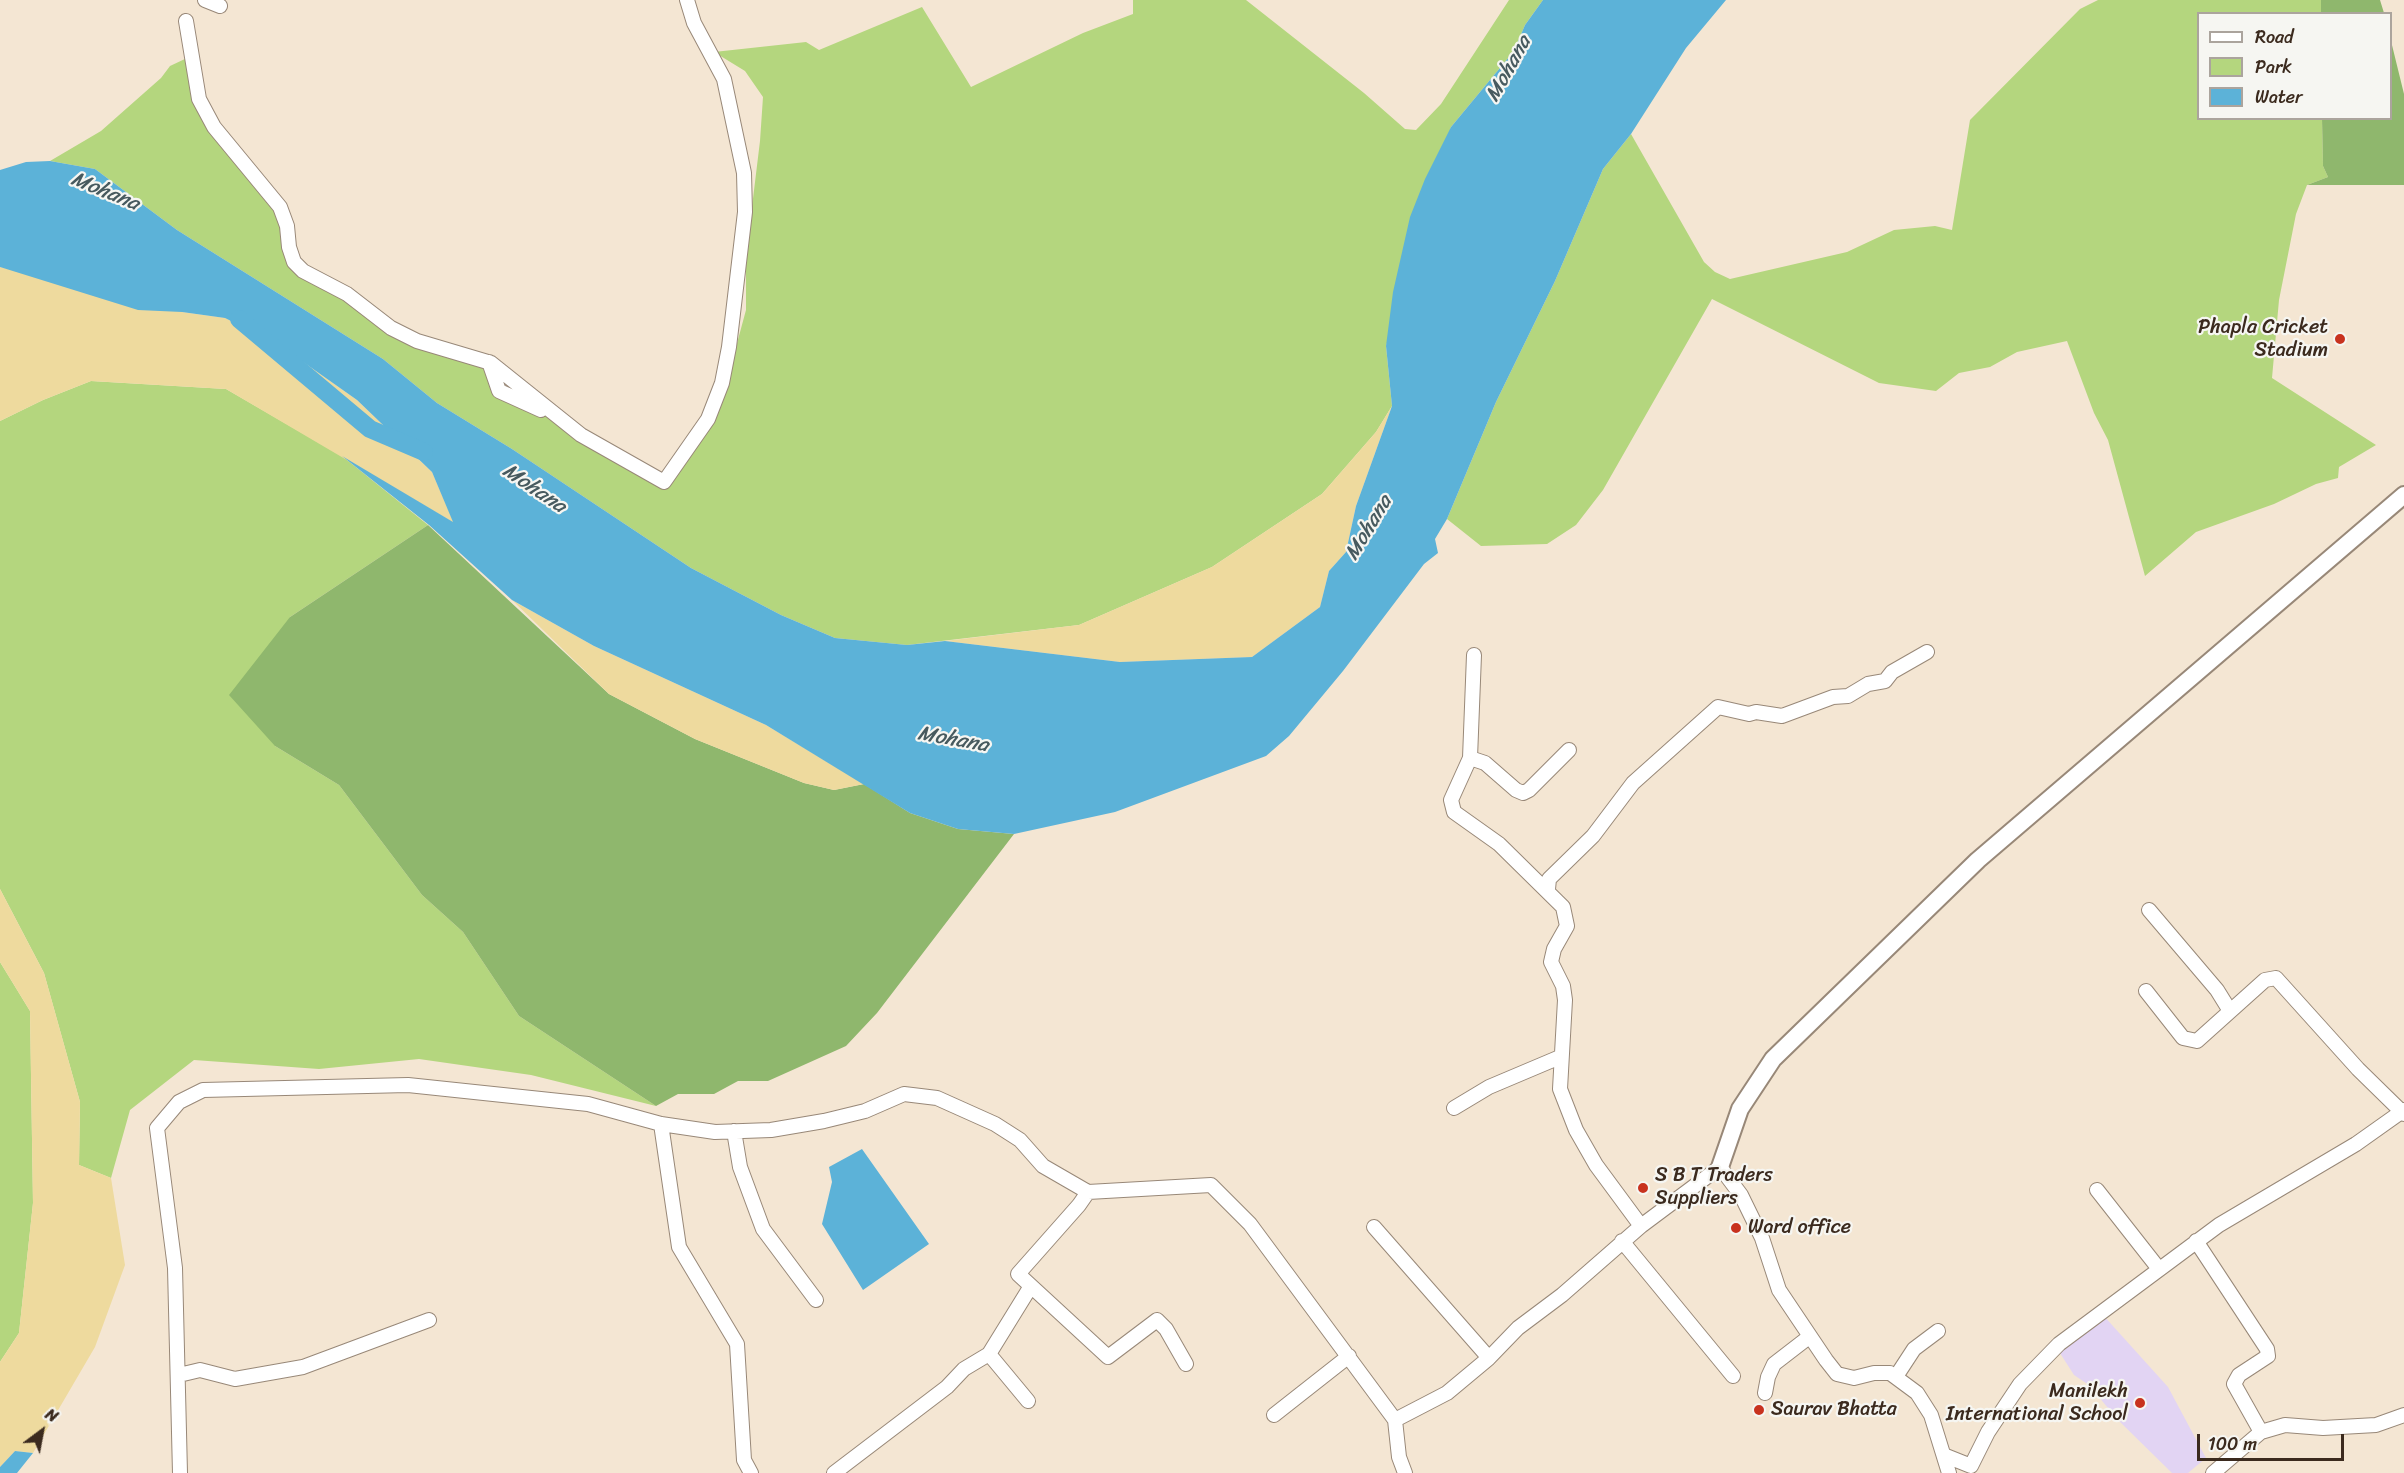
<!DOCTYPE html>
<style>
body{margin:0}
#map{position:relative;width:2404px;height:1473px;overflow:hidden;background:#f4e6d3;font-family:Sriracha,sans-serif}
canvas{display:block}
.legend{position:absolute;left:2197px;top:12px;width:195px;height:108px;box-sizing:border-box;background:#f6f6f2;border:2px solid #aba49d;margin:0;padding:8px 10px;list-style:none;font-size:18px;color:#3b2a1e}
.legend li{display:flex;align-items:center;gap:12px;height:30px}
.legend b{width:30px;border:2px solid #aba49d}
.north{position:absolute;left:12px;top:1401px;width:60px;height:60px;-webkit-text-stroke:4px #f6f6f2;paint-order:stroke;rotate:32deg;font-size:16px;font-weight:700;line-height:24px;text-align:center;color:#3b2a1e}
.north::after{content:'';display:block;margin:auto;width:21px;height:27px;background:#3b2a1e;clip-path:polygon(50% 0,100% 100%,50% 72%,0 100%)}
.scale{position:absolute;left:2197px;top:1434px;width:147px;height:27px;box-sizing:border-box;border:3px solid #3b2a1e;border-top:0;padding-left:8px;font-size:18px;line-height:21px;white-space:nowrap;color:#3b2a1e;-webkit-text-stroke:4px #f6f6f2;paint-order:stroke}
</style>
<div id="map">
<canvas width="2404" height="1473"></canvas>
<ul class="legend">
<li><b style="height:8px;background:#fff"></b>Road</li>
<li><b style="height:16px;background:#b4d67e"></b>Park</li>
<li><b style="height:16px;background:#5cb2d8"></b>Water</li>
</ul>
<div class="north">N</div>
<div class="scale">100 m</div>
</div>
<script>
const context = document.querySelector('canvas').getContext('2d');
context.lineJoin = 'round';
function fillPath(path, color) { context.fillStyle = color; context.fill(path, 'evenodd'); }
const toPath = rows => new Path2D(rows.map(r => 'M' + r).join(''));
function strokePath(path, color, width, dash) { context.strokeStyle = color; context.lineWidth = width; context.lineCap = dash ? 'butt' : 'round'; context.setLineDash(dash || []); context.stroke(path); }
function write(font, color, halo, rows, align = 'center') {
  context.font = font + ' Sriracha,sans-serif'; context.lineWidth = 4.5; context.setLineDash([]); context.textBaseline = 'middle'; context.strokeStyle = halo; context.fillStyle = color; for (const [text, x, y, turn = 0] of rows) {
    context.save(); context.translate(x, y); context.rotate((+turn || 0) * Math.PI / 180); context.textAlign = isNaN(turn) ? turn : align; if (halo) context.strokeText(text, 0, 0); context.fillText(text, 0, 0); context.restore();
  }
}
const built = toPath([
 [2103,1315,2168,1387,2206,1458,2188,1473,2172,1473,2117,1419,2089,1385,2074,1375,2058,1350]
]);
const green = toPath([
 [1133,0,1246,0,1364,93,1405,129,1416,130,1441,104,1509,0,1543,0,1525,25,1514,51,1451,127,1386,346,1392,406,1376,432,1322,494,1212,567,1079,625,907,645,835,638,781,615,691,568,512,449,437,403,383,359,177,230,95,169,50,161,101,131,161,78,170,66,187,58,198,106,281,215,287,259,412,345,486,368,491,383,548,414,661,484,673,482,705,430,726,384,746,310,746,256,760,141,763,97,745,71,714,52,806,42,819,50,922,7,971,87,1083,33,1133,14],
 [2098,0,2321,0,2321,13,2198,14,2198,118,2322,119,2323,166,2328,177,2307,185,2296,214,2279,300,2272,378,2376,445,2339,467,2338,478,2316,484,2274,504,2196,532,2145,576,2108,440,2094,413,2067,341,2017,352,1990,367,1959,373,1936,391,1879,383,1712,299,1603,490,1576,525,1547,544,1481,546,1447,519,1496,402,1555,281,1603,169,1631,134,1704,262,1715,272,1730,279,1847,252,1894,230,1935,226,1952,230,1970,120,2080,9],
 [91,381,226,389,342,456,428,525,290,617,275,746,339,785,422,895,463,932,519,1016,656,1106,531,1075,419,1059,319,1069,194,1060,130,1110,111,1178,79,1165,80,1102,44,973,0,889,0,421,43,400],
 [0,962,30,1011,33,1203,19,1333,0,1362]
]);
const forest = toPath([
 [2321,0,2380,0,2384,13,2321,13],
 [2391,41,2404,94,2404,185,2307,185,2328,177,2323,166,2322,119,2390,118],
 [428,525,609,694,695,739,804,783,834,790,864,784,910,813,958,829,1014,834,877,1013,846,1046,768,1081,738,1081,714,1094,678,1094,656,1106,519,1016,463,932,422,895,339,785,275,746,229,695,290,617]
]);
const sand = toPath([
 [0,267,182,312,225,318,279,345,357,400,432,472,454,523,226,389,91,381,43,400,0,421],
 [1392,406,1356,506,1346,552,1329,571,1320,607,1252,657,1120,662,945,641,1079,625,1212,567,1322,494,1376,432],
 [512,600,594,646,766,725,864,784,834,790,804,783,695,739,609,694],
 [0,889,44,973,80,1102,79,1165,111,1178,125,1265,95,1347,33,1453,15,1451,0,1467,0,1362,19,1333,33,1203,30,1011,0,962]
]);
const water = toPath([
 [1543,0,1726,0,1686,48,1631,134,1603,169,1555,281,1496,402,1447,519,1435,539,1438,553,1424,564,1343,671,1289,736,1266,756,1115,812,1014,834,958,829,910,813,766,725,594,646,512,600,429,525,342,456,453,522,432,472,357,400,279,345,225,318,182,312,138,310,0,267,0,170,26,162,50,161,95,169,177,230,383,359,437,403,512,449,691,568,781,615,835,638,907,645,945,641,1120,662,1252,657,1320,607,1329,571,1346,552,1356,506,1392,406,1386,346,1393,292,1410,217,1425,179,1451,127,1514,51,1525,25],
 [862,1149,929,1244,863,1290,822,1224,832,1182,829,1167],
 [15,1451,33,1453,17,1473,0,1473,0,1467]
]);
const river = toPath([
 [239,319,370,429,424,452]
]);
const minor = toPath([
 [205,0,220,6],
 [186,21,199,99,214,127,280,207,287,226,289,247,294,262,303,271,347,294,391,328,417,341,491,363,581,435,664,482,708,419,722,383,729,347,745,212,744,173,724,79,694,23,687,0],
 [489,362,499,391,541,410],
 [1474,655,1470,758,1451,800,1454,812,1499,844,1563,907,1567,926,1554,949,1551,962,1563,986,1565,1000,1560,1089,1576,1130,1596,1165,1641,1226,1720,1167,1741,1195,1762,1238,1779,1290,1826,1360,1837,1374,1854,1378,1874,1373,1890,1373,1917,1393,1931,1415,1949,1473],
 [1470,758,1485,763,1516,790,1523,793,1529,790,1569,750],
 [1548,889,1549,879,1593,836,1633,783,1718,707,1749,714,1756,712,1782,716,1833,697,1848,696,1868,684,1885,681,1892,672,1927,652],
 [2149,910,2217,990,2230,1011],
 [2146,991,2183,1038,2197,1041,2265,980,2276,978,2358,1069,2404,1114],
 [1454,1108,1489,1087,1560,1057],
 [661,1124,679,1247,737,1344,744,1460,751,1473],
 [734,1131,740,1167,763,1229,816,1300],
 [2097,1190,2159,1269],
 [1088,1192,1079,1205,1018,1274,1108,1357,1157,1320,1166,1329,1186,1364],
 [1374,1227,1489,1358],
 [1622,1241,1733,1376],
 [2196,1241,2267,1349,2268,1356,2239,1375,2234,1384,2261,1432],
 [179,1375,200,1370,235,1379,303,1367,429,1320],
 [1897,1375,1914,1349,1938,1331],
 [1765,1393,1768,1377,1774,1364,1809,1337],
 [1028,1401,989,1354,1031,1286],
 [1274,1415,1349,1356],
 [1946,1456,1971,1466,1988,1432,2020,1384,2059,1344,2219,1225,2356,1144,2404,1110],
 [180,1473,175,1268,157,1128,179,1102,203,1090,408,1085,588,1104,661,1124,715,1132,771,1130,824,1121,865,1111,904,1094,937,1098,995,1124,1020,1140,1043,1166,1088,1192,1211,1185,1250,1224,1395,1420],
 [834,1473,947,1387,964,1369,989,1354],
 [1405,1473,1399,1457,1395,1420,1447,1393,1489,1358,1518,1328,1562,1295,1641,1226],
 [2213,1473,2261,1432,2285,1425,2323,1428,2376,1425,2404,1415]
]);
const major = toPath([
 [1720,1167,1740,1109,1773,1059,1978,860,2404,495]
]);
const markers = [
 [2340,339,6,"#c8321e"],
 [1643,1188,6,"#c8321e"],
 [1736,1228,6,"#c8321e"],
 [2140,1403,6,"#c8321e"],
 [1759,1410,6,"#c8321e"]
];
const poiNames = [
 ["Phapla Cricket",2328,328,"right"],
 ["Stadium",2328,351,"right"],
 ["S B T Traders",1655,1176],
 ["Suppliers",1655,1199],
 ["Ward office",1748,1228],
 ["Manilekh",2128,1392,"right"],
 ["International School",2128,1415,"right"],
 ["Saurav Bhatta",1771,1410]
];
const waterNames = [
 ["Mohana",1509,69,-61],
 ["Mohana",105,192,22],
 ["Mohana",534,489,34],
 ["Mohana",1369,528,-59],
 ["Mohana",953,740,10]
];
fillPath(built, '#e2d4f3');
fillPath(green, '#b4d67e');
fillPath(forest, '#8fb76d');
fillPath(sand, '#eeda9e');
fillPath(water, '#5cb2d8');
strokePath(river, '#5cb2d8', 18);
strokePath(minor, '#988878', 16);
strokePath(major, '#988878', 20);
strokePath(minor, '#fff', 14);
strokePath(major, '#fff', 16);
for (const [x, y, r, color] of markers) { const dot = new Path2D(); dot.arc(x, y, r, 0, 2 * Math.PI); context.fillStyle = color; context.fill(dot); strokePath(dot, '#f6f6f2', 2); }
write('20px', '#3b2a1e', '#f6f6f2', poiNames, 'left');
write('italic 21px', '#475a5f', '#f6f6f2', waterNames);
</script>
